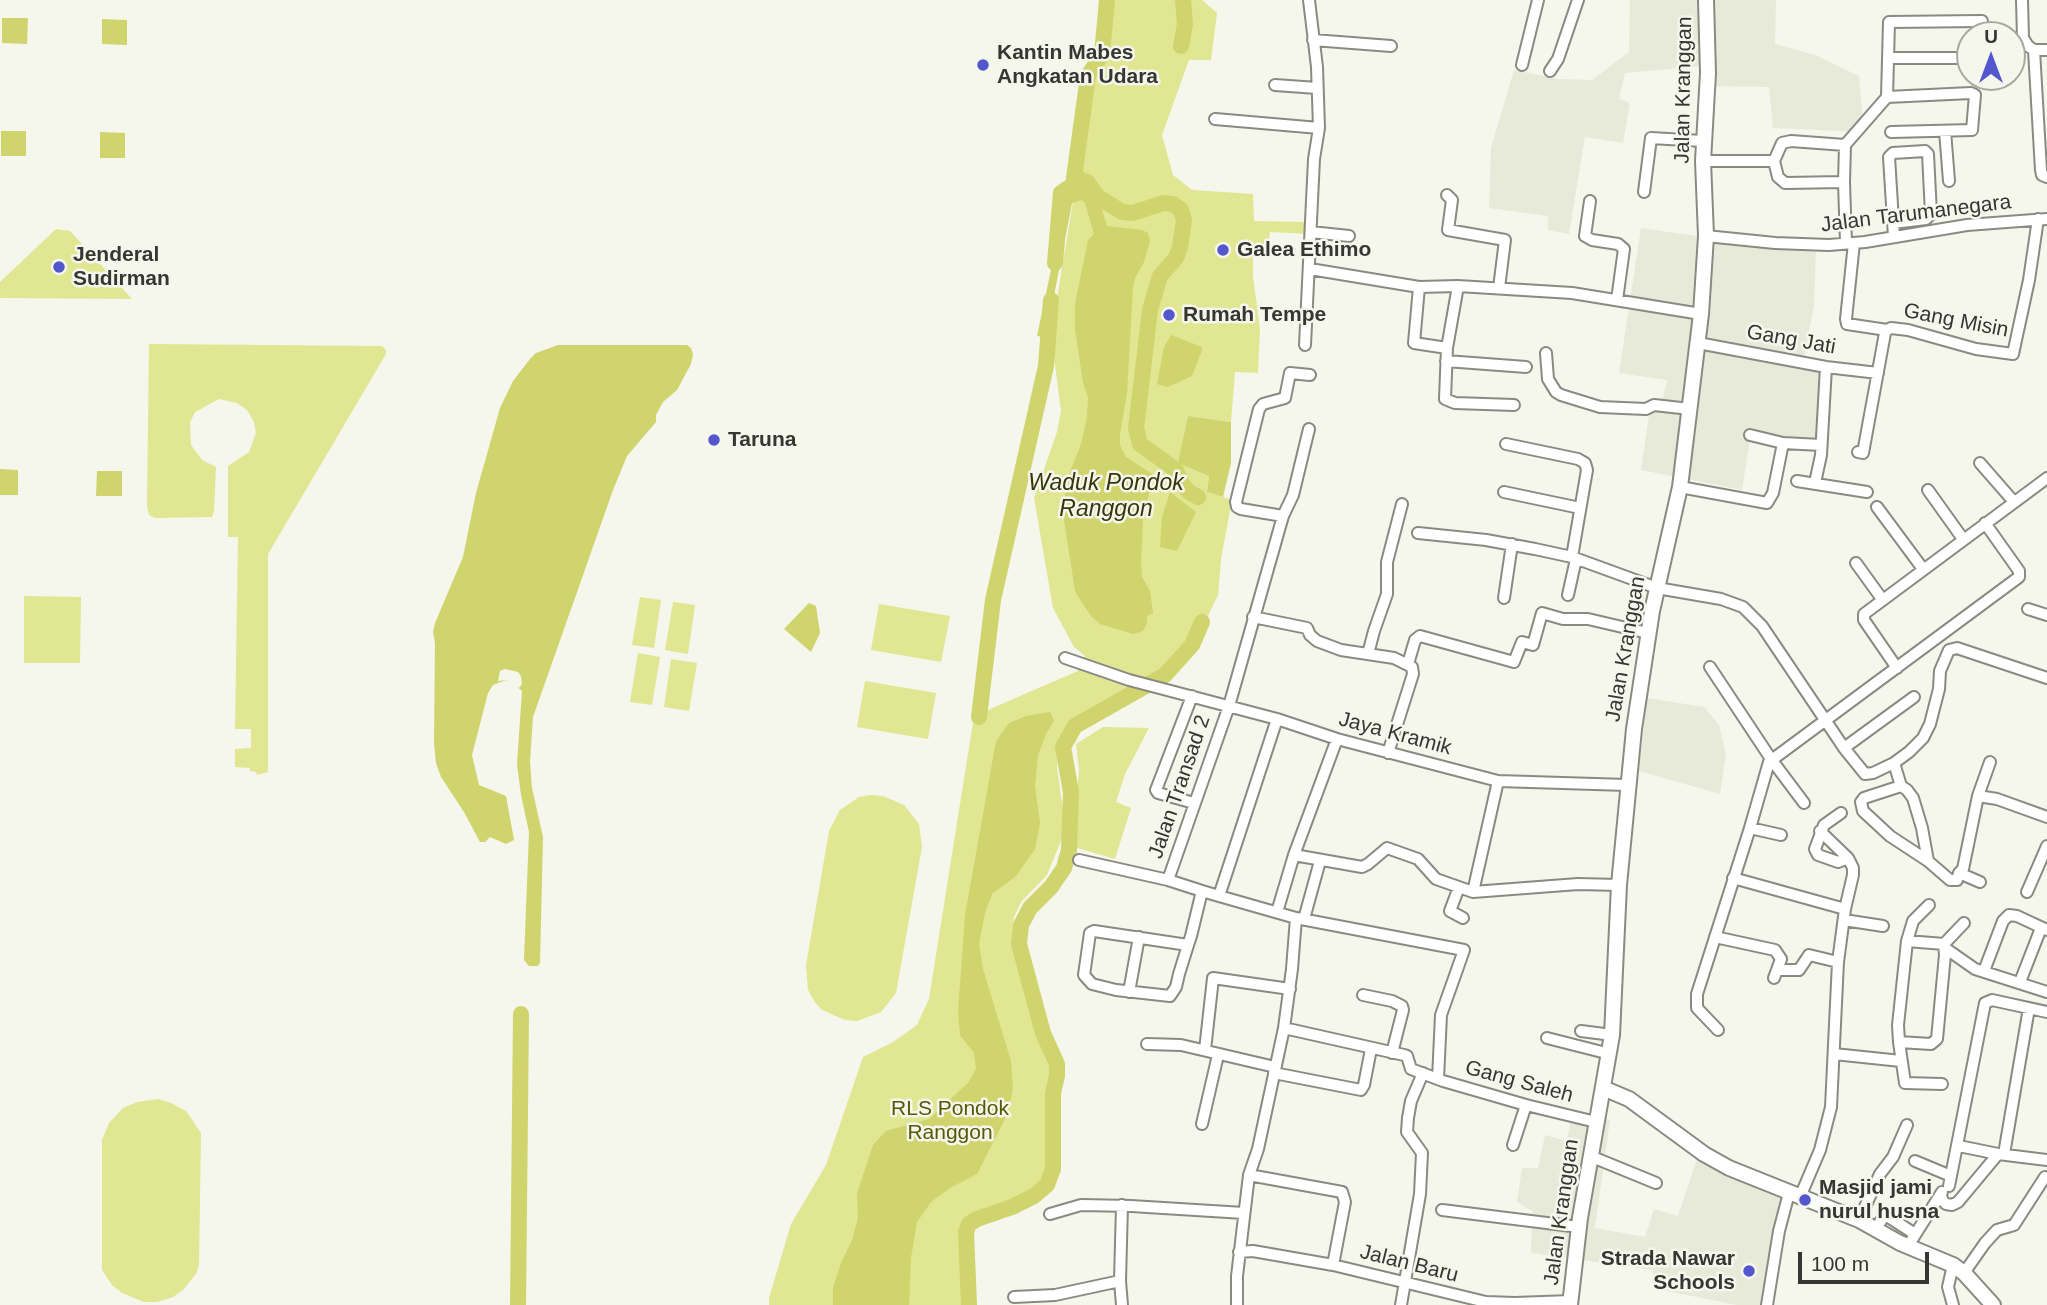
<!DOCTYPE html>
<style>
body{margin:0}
#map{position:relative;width:2047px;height:1305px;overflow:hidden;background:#f5f6ec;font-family:Helvetica,sans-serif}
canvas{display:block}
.north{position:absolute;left:1956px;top:21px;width:70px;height:70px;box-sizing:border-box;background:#f5f6ec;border:2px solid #a9a9a2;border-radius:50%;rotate:0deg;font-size:19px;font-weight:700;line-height:28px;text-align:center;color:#363633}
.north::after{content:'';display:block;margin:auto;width:24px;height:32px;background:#5356cd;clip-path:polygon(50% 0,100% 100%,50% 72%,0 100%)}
.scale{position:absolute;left:1798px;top:1252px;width:131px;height:32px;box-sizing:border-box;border:4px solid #363633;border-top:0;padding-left:9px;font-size:21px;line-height:24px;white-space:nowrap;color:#363633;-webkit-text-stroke:5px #f5f6ec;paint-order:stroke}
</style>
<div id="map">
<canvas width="2047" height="1305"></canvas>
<div class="north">U</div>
<div class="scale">100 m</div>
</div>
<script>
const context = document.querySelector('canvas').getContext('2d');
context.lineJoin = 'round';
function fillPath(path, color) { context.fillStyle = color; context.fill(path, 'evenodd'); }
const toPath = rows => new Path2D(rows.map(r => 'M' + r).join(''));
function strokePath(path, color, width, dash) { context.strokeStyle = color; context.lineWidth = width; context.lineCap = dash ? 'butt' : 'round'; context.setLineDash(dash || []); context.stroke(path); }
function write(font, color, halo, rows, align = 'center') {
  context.font = font + ' Helvetica,sans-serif'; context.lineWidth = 5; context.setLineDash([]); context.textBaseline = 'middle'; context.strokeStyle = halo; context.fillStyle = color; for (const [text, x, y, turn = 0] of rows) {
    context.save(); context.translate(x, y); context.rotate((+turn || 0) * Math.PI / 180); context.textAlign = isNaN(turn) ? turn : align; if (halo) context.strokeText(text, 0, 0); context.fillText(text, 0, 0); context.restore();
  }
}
const built = toPath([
 [1630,0,1776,0,1775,44,1815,55,1859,76,1864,132,1773,128,1769,87,1701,86,1701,66,1625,73,1619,99,1630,103,1623,143,1585,137,1569,234,1548,230,1548,216,1489,208,1491,148,1514,70,1558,79,1592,80,1629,52],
 [1641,228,1766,246,1816,249,1814,306,1803,362,1824,366,1822,446,1751,433,1742,490,1641,470,1651,401,1662,401,1667,380,1619,373],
 [1647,698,1704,707,1719,725,1726,754,1720,794,1639,771],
 [1572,1114,1610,1120,1595,1228,1645,1237,1654,1209,1678,1216,1701,1147,1789,1184,1770,1269,1767,1305,1737,1305,1652,1288,1653,1270,1531,1253,1532,1211,1517,1202,1522,1168,1538,1168,1545,1135,1567,1141]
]);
const green = toPath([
 [1104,0,1202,0,1217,13,1211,60,1189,60,1162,135,1173,175,1192,190,1253,194,1254,221,1309,222,1309,234,1270,232,1268,249,1253,248,1253,276,1260,329,1258,373,1235,372,1231,422,1188,416,1179,463,1209,476,1207,492,1232,500,1221,559,1218,595,1205,622,1197,621,1185,648,1174,662,1164,672,1071,724,1064,733,1058,752,1057,768,1063,810,1063,836,1047,875,1021,902,1014,917,1012,935,1015,958,1053,1061,1054,1071,1048,1097,1048,1168,1043,1183,1031,1192,996,1210,976,1215,966,1222,963,1233,963,1305,769,1305,769,1298,791,1224,826,1165,863,1057,893,1042,917,1025,929,999,974,716,1078,671,1085,656,1074,647,1053,608,1034,498,1057,432,1061,411,1053,349,1053,323,1078,171,1076,162,1079,142],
 [56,229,70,231,132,299,0,298,0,282],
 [149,344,382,346,386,350,386,354,268,554,268,772,257,775,256,772,250,771,250,768,235,767,235,749,251,748,251,729,235,729,238,537,228,537,228,466,249,452,256,433,254,422,247,410,237,403,219,399,195,412,190,422,191,445,202,460,216,467,214,511,212,517,155,518,149,515,147,506],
 [24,596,81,597,80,663,24,663],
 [640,597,661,600,654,648,632,645],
 [673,602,695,605,688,654,665,650],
 [879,604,950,616,941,662,871,650],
 [638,653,660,657,652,705,630,702],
 [671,659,697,663,689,711,664,707],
 [865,681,936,693,928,739,857,727],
 [1103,727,1149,728,1125,774,1116,802,1131,808,1115,859,1074,847,1079,769,1076,744],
 [871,795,883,796,904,805,919,824,922,847,896,993,881,1012,857,1021,845,1020,822,1010,814,1001,808,990,806,965,829,831,840,810,859,797],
 [158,1099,171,1103,186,1111,201,1133,199,1264,196,1274,183,1290,173,1297,157,1302,144,1302,122,1293,112,1285,102,1270,102,1140,109,1123,123,1108,137,1102]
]);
const water = toPath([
 [2,18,28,18,27,44,2,43],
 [102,19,127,20,127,45,102,44],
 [1,131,26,131,26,156,1,156],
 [100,132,125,133,125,158,100,158],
 [1073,142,1079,142,1076,162,1078,170,1093,176,1107,197,1100,203,1107,226,1142,230,1148,233,1150,241,1144,262,1135,278,1133,287,1127,393,1120,434,1120,445,1126,457,1154,475,1143,518,1141,566,1142,577,1150,591,1153,613,1147,616,1147,623,1143,631,1133,634,1100,624,1091,616,1081,601,1075,591,1064,520,1066,482,1081,444,1087,417,1088,397,1083,383,1075,329,1075,304,1088,240,1094,234,1085,203,1081,200,1072,203,1046,337,1037,336,1067,194],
 [1171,335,1202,347,1202,350,1192,376,1168,387,1157,384,1164,347],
 [558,345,687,345,691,348,693,354,691,364,677,390,663,402,656,415,656,422,627,456,613,490,533,717,530,762,532,788,543,837,540,963,538,966,529,966,524,960,529,832,521,795,517,764,522,691,513,683,506,680,493,685,488,693,472,755,479,785,506,796,514,840,506,844,490,837,485,842,480,842,464,812,441,777,436,763,434,744,435,643,433,632,435,623,463,557,476,493,500,408,513,381,530,359,536,353],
 [1188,416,1231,422,1231,463,1223,497,1207,492,1209,476,1178,463],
 [0,469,18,470,18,495,0,495],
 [97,471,122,471,122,496,96,496],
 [1170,492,1196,512,1177,551,1160,547,1162,517],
 [809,603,816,606,820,633,811,652,784,629],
 [1050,712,1054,721,1046,734,1038,755,1035,786,1040,823,1035,849,1016,876,992,894,985,913,979,944,983,969,1011,1061,1013,1088,1008,1113,977,1174,950,1188,931,1202,917,1222,911,1258,909,1305,833,1305,833,1288,841,1263,852,1240,858,1218,857,1194,873,1145,886,1131,929,1119,968,1083,976,1069,974,1053,960,1035,958,1012,965,915,996,741,1009,723,1026,716]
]);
const pier = toPath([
 [505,669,518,672,521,676,522,684,519,688,506,680,498,681,500,671]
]);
const river = toPath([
 [1181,46,1185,24,1183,0],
 [1087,190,1122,212,1133,213,1163,203,1173,204,1181,210,1184,220,1180,247,1176,258,1160,276,1150,310,1136,428,1140,444,1176,470,1182,484,1189,492,1198,497],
 [1055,263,1061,193,1073,185,1088,76,1102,54,1107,0],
 [979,717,993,600,1046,366,1051,300],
 [518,1305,521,1014],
 [969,1305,966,1232,969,1224,977,1219,1012,1207,1034,1196,1047,1185,1053,1169,1053,1093,1057,1076,1057,1064,1043,1033,1019,944,1021,925,1030,908,1051,887,1064,868,1069,850,1071,792,1063,747,1075,726,1165,675,1192,645,1202,622]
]);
const street = toPath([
 [2022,0,2023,38,2028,46,2034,50,2047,50],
 [1313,40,1391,46],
 [2034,50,2041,170,2042,175,2047,177],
 [1889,58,1970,58],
 [1522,65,1538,0],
 [1550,71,1558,59,1578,0],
 [1275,85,1317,88],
 [1887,97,1971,93,1975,95,1972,130,1891,132],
 [1215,119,1319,128],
 [1945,131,1949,181],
 [1703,161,1774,161,1782,143,1791,141,1845,145],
 [1774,161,1778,177,1785,183,1844,182,1845,145,1887,97,1889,22,1982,21],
 [1844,182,1846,243],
 [1644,192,1651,138,1703,141],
 [1447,195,1452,200,1448,230,1505,240,1499,288],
 [1590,201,1585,236,1592,240,1618,244,1624,249,1617,300],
 [1893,223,1926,219,1931,214,1928,154,1925,151,1893,153,1889,157,1894,237],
 [1311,232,1349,236],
 [1706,236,1775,243,1829,245,1865,242,1967,225,2047,219],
 [1854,243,1846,319,1847,324,1887,330],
 [1310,269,1419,287,1458,286,1572,293,1701,314],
 [1458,286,1447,348,1445,399,1455,403,1514,405],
 [1419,287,1414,343,1447,348],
 [1698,343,1826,367,1878,373],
 [1305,345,1314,159,1319,128,1317,67,1309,0],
 [1546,353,1548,379,1556,392,1561,395,1600,407,1646,409,1654,405,1690,409],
 [1446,361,1526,367],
 [1750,435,1783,443,1821,445],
 [1506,444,1578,459,1585,463,1587,470,1572,557],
 [1858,452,1863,453,1885,333,1887,330,1891,328,1908,330,1976,349,2013,354,2029,280,2038,219],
 [1980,463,2014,502],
 [1797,481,1867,492],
 [1815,483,1821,455,1826,367],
 [1680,487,1767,503,1773,493,1783,443],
 [1928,490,1963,539],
 [1504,492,1580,508],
 [1877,507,1923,569],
 [1283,516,1241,509,1237,507,1236,502,1259,409,1263,404,1285,398,1290,373,1310,375],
 [1418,533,1486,540,1535,549,1572,557,1657,588,1721,599,1743,607,1762,626,1844,748,1865,774,1873,773,1894,763,1909,752,1923,738,1930,724,1939,689,1940,671,1949,650,1957,648,2047,678],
 [1856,563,1882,599],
 [1568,595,1576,559],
 [1504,598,1512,544],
 [2028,609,2047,615],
 [1253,617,1307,628,1310,635,1317,641,1341,650,1394,658,1412,667,1413,674,1388,753],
 [1368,654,1374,631,1387,594,1387,562,1402,504],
 [1065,658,1129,680,1277,719,1337,739,1498,781,1627,785],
 [1408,664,1415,640,1420,636,1514,662,1522,642,1533,645,1542,613,1563,619,1588,619,1648,633],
 [1710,667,1771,759,1804,803],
 [1897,668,1864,620,1864,614,2047,478],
 [1192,696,1156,790,1158,793,1194,803],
 [1844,748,1914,697],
 [1894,763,1901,786,1907,790,1913,798,1922,828,1928,861],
 [1901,786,1864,798,1861,802,1863,811,1890,836,1928,861,1950,880,1957,880,1959,873],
 [1978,796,1990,762],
 [1841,813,1824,825,1815,849,1818,855,1838,862,1848,858],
 [1750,828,1781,835],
 [1294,855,1362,867,1368,864,1387,848,1418,859,1436,879,1473,892,1578,884,1619,885],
 [1079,860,1168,880,1202,891],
 [1733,878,1845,909],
 [1168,880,1229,706,1283,516,1293,495,1309,429],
 [1980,882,1959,873,1963,869,1978,796,1997,799,2047,817],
 [1459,887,1450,911,1463,918],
 [1473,892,1498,781],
 [2027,892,2047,846],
 [1929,905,1913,921,1907,941,1898,1025,1899,1042,1905,1083,1942,1084],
 [1277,912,1294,855,1337,739],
 [1296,918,1464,950,1441,1015,1438,1079],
 [1304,919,1320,861],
 [1844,920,1883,926],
 [1715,937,1775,950,1781,959,1774,978],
 [1907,941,1944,944],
 [1188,945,1094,931,1090,933,1084,975,1092,984,1116,990,1170,996,1176,987,1179,974,1188,945,1191,936,1202,891,1219,896],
 [1945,948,1975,969,2047,992],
 [1777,970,1799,970,1809,955,1838,962],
 [1984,971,2003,921,2009,915,2017,916,2047,930],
 [2020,982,2041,928],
 [1129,992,1139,937],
 [1363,995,1392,1001,1402,1006,1403,1010,1392,1053],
 [1284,1028,1404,1055,1407,1056,1411,1069,1443,1081,1526,1105,1596,1122],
 [1718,1030,1697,1008,1697,994,1750,828,1769,762,2019,577,2019,571,1985,523],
 [1581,1031,1612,1035],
 [1547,1038,1610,1054],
 [1899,1042,1931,1044,1937,1039,1945,955,1944,944,1964,923],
 [1147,1044,1181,1045,1275,1067],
 [1205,1050,1213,978,1290,989],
 [1834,1054,1901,1061],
 [1274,1073,1361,1090,1364,1085,1371,1049],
 [1202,1124,1218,1055],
 [1513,1145,1526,1105],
 [1959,1146,1998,1154],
 [2004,1154,2029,1008],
 [1590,1156,1656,1183],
 [1915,1161,1951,1176],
 [1249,1175,1342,1192,1345,1202,1333,1265],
 [1949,1186,1985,1003,1992,1000,2047,1012],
 [1941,1194,1942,1200,1946,1204,1952,1205,1958,1202,1998,1154,2047,1160],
 [1800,1197,1820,1150,1831,1107,1838,962,1845,909,1853,875,1853,868,1848,858,1820,831],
 [1442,1210,1579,1227],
 [1050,1214,1081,1205,1131,1206,1244,1213],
 [1859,1220,1880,1174,1893,1157,1907,1125],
 [1875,1229,1883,1218,1887,1216,1915,1234],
 [1908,1246,1942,1192],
 [1239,1252,1253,1251,1333,1265,1486,1302,1515,1303,1571,1301],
 [1964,1273,1985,1243,1997,1230,2014,1225,2045,1177],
 [1120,1281,1122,1305],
 [1014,1297,1055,1295,1120,1281,1122,1205],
 [1237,1305,1237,1276,1249,1175,1258,1149,1284,1028,1292,969,1296,918,1219,896,1277,719],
 [1401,1305,1420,1194,1422,1153,1407,1132,1408,1118,1411,1101,1423,1073],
 [1767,1305,1779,1231,1789,1193],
 [1953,1305,1948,1287,1953,1265]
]);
const secondary = toPath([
 [1603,1088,1629,1099,1704,1154,1729,1168,1859,1220,1900,1243,1953,1265,1964,1273,1993,1305],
 [1570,1305,1580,1218,1612,1035,1619,885,1634,729,1652,611,1680,487,1701,314,1706,236,1703,161,1708,73,1706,0]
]);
const markers = [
 [983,65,7,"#5356cd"],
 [1223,250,7,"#5356cd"],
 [59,267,7,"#5356cd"],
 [1169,315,7,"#5356cd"],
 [714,440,7,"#5356cd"],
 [1805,1200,7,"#5356cd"],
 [1749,1271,7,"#5356cd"]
];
const poiNames = [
 ["Kantin Mabes",997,53],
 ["Angkatan Udara",997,77],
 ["Galea Ethimo",1237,250],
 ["Jenderal",73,255],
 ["Sudirman",73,279],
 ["Rumah Tempe",1183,315],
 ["Taruna",728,440],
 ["Masjid jami",1819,1188],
 ["nurul husna",1819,1212],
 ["Strada Nawar",1735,1259,"right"],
 ["Schools",1735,1283,"right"]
];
const streetNames = [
 ["Jalan Kranggan",1684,90,-89],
 ["Jalan Tarumanegara",1916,214,-7],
 ["Gang Misin",1956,321,11],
 ["Gang Jati",1791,340,10],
 ["Jalan Kranggan",1626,649,-80],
 ["Jaya Kramik",1395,734,15],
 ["Jalan Transad 2",1180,787,-71],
 ["Gang Saleh",1519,1082,15],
 ["Jalan Kranggan",1562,1212,-82],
 ["Jalan Baru",1409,1264,14]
];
const parkNames = [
 ["RLS Pondok",950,1109],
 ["Ranggon",950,1133]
];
const waterNames = [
 ["Waduk Pondok",1106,484],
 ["Ranggon",1106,510]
];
fillPath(built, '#e8ead9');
fillPath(green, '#e1e692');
fillPath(water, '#cfd46d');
fillPath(pier, '#f5f6ec');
strokePath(river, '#cfd46d', 16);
strokePath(street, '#8a8a82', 14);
strokePath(secondary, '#8a8a82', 18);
strokePath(street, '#fff', 10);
strokePath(secondary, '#fff', 14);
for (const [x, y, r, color] of markers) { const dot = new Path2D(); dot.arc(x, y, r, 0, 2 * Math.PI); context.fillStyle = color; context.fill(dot); strokePath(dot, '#f5f6ec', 2.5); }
write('bold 21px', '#363633', '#f5f6ec', poiNames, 'left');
write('21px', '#363633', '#f5f6ec', streetNames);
write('21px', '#575909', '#f5f6ec', parkNames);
write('italic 23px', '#35370a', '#f5f6ec', waterNames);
</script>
